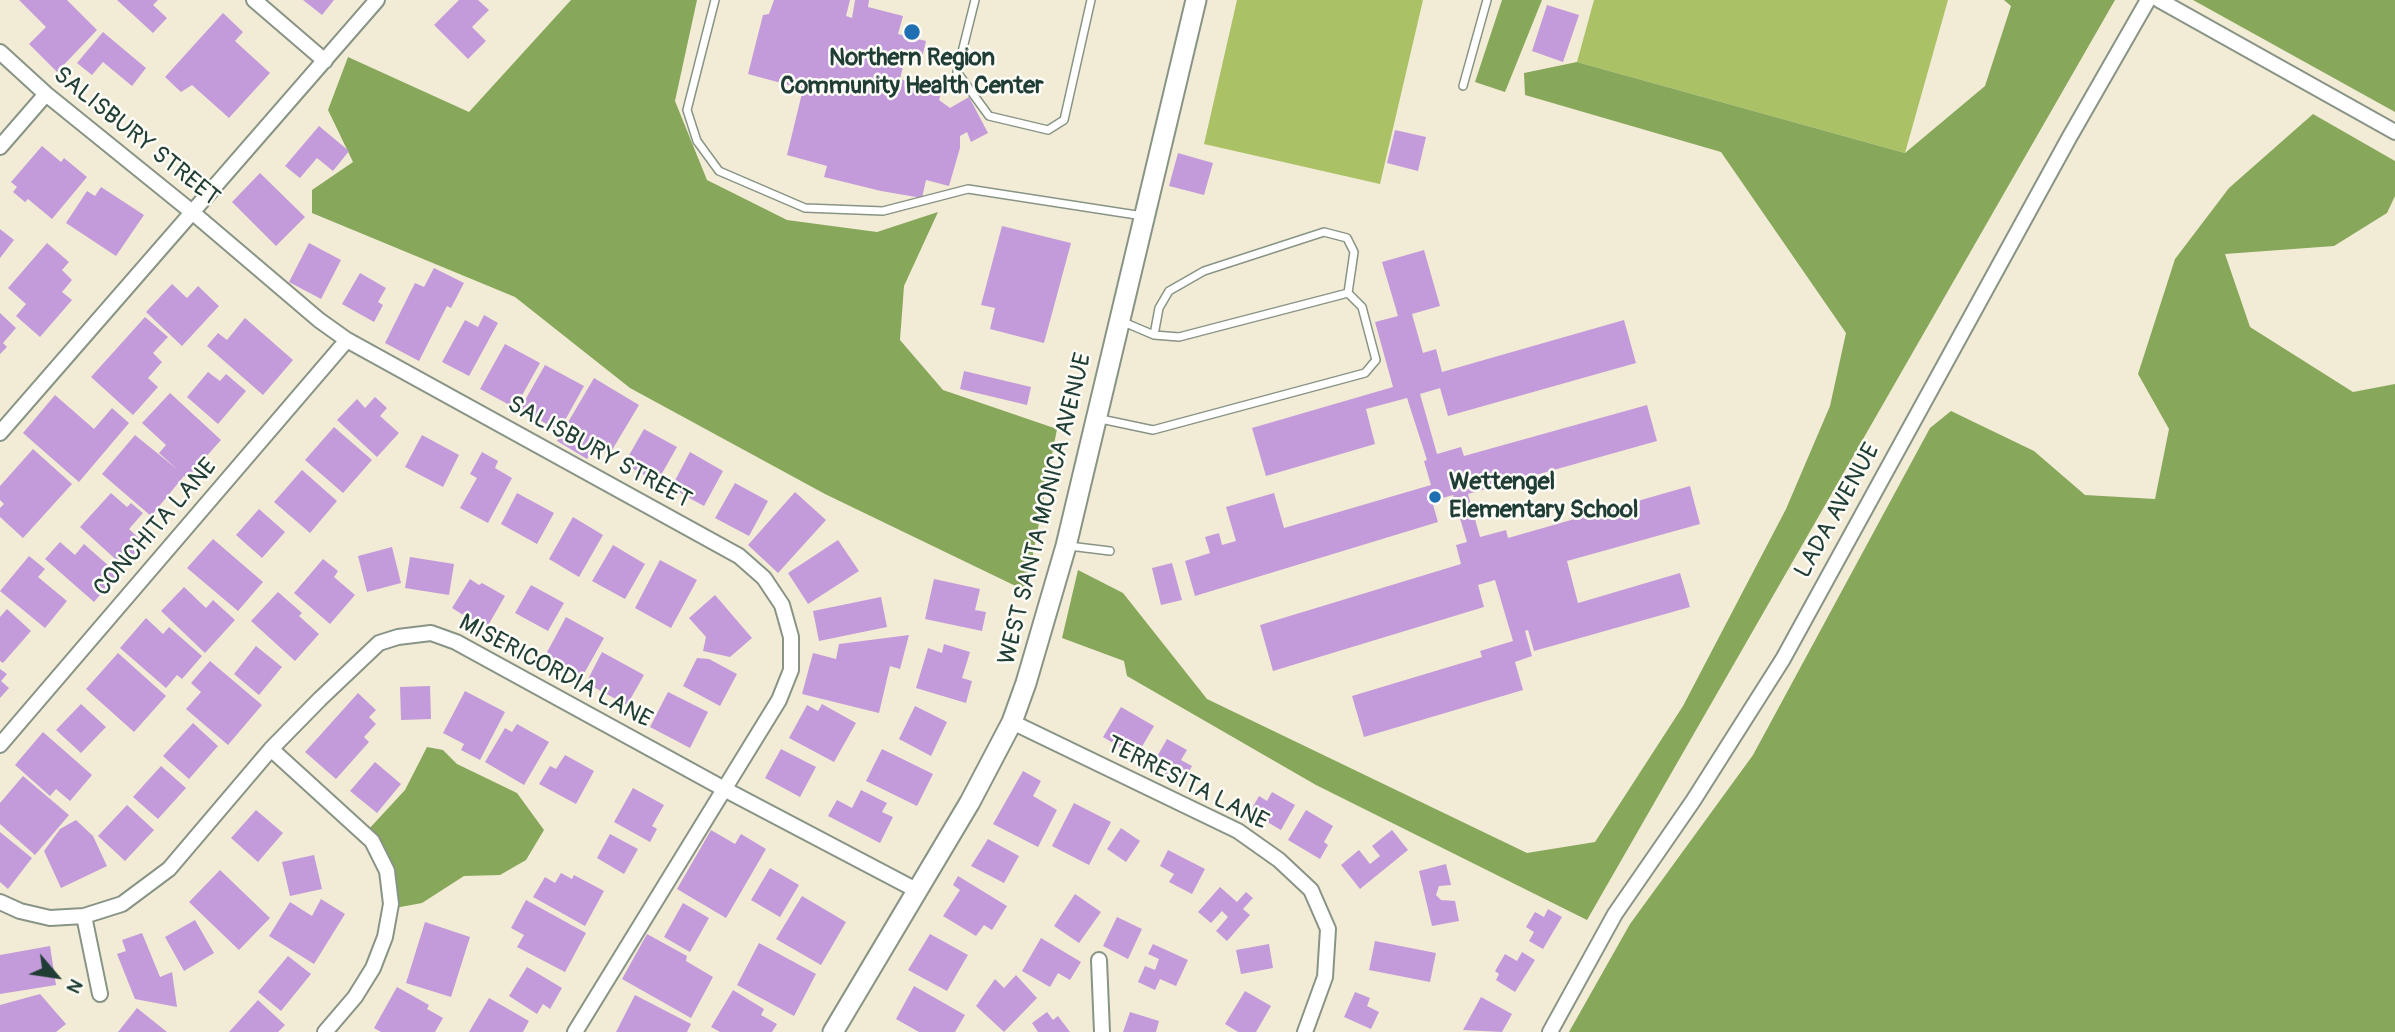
<!DOCTYPE html>
<style>
body{margin:0}
#map{position:relative;width:2395px;height:1032px;overflow:hidden;background:#f2ecd6;font-family:Pangolin,sans-serif}
canvas{display:block}
.north{position:absolute;left:21px;top:941px;width:70px;height:70px;-webkit-text-stroke:5px #fdfcf7;paint-order:stroke;rotate:119deg;font-size:19px;font-weight:700;line-height:28px;text-align:center;color:#1f3d34}
.north::after{content:'';display:block;margin:auto;width:24px;height:32px;background:#1f3d34;clip-path:polygon(50% 0,100% 100%,50% 72%,0 100%)}
</style>
<div id="map">
<canvas width="2395" height="1032"></canvas>
<div class="north">N</div>
</div>
<script>
const context = document.querySelector('canvas').getContext('2d');
context.lineJoin = 'round';
function fillPath(path, color) { context.fillStyle = color; context.fill(path, 'evenodd'); }
const toPath = rows => new Path2D(rows.map(r => 'M' + r).join(''));
function strokePath(path, color, width, dash) { context.strokeStyle = color; context.lineWidth = width; context.lineCap = dash ? 'butt' : 'round'; context.setLineDash(dash || []); context.stroke(path); }
function write(font, color, halo, rows, align = 'center') {
  context.font = font + ' Pangolin,sans-serif'; context.lineWidth = 5; context.setLineDash([]); context.textBaseline = 'middle'; context.strokeStyle = halo; context.fillStyle = color; for (const [text, x, y, turn = 0] of rows) {
    context.save(); context.translate(x, y); context.rotate((+turn || 0) * Math.PI / 180); context.textAlign = isNaN(turn) ? turn : align; if (halo) context.strokeText(text, 0, 0); context.fillText(text, 0, 0); context.restore();
  }
}
const green = toPath([
 [1237,0,1423,0,1380,184,1204,144],
 [1594,0,1948,0,1905,153,1577,62]
]);
const forest = toPath([
 [571,0,697,0,675,101,707,180,787,220,877,232,938,212,904,286,900,340,943,390,1057,429,1026,591,825,494,630,388,515,297,312,213,312,190,353,162,328,110,348,57,469,112],
 [1502,0,1542,0,1505,92,1475,82],
 [2004,0,2115,0,1587,920,1316,785,1127,676,1124,661,1062,638,1078,570,1123,593,1207,699,1527,853,1595,842,1683,706,1786,509,1830,406,1846,333,1721,152,1525,95,1524,73,1577,62,1905,153,1985,86,2011,6],
 [2193,0,2395,0,2395,112],
 [2313,114,2395,161,2395,196,2387,213,2334,246,2225,254,2250,327,2353,392,2395,384,2395,1032,1569,1032,1630,924,1753,755,1930,428,1951,411,2034,451,2085,495,2155,499,2169,429,2138,374,2175,259,2229,188],
 [427,747,443,750,457,764,517,793,544,830,526,860,500,875,464,876,422,903,395,908,368,830,405,790]
]);
const building = toPath([
 [19,0,67,0,97,30,57,72,29,44,46,27],
 [117,0,158,0,153,5,167,18,153,33],
 [303,0,334,0,322,15],
 [459,0,478,0,489,10,472,27,486,41,468,59,434,25],
 [774,0,850,0,846,16,852,18,855,0,869,0,868,7,903,16,898,34,926,41,921,62,905,58,900,79,942,90,939,100,950,108,969,97,988,133,971,142,967,132,960,136,960,148,949,186,926,180,922,198,881,191,824,177,827,166,787,155,803,89,748,74,763,15,769,14],
 [1547,5,1579,15,1563,62,1532,51],
 [223,13,243,32,235,41,270,73,229,118,192,85,181,92,165,77],
 [103,32,146,68,132,86,103,62,92,75,77,63],
 [319,126,349,151,333,171,317,158,300,178,285,166],
 [1395,130,1426,137,1418,171,1387,163],
 [42,146,61,162,64,158,87,177,52,219,28,199,25,202,13,192,17,187,11,182],
 [1178,153,1213,163,1204,195,1169,186],
 [260,173,305,217,276,246,232,202],
 [101,187,144,215,116,256,66,223,87,191,95,196],
 [1002,226,1071,243,1044,343,990,329,995,308,981,305],
 [0,229,14,240,0,258],
 [47,243,69,262,62,270,72,280,62,292,72,300,40,337,16,316,26,304,8,288],
 [309,243,341,260,321,299,289,282],
 [1424,250,1440,306,1412,314,1423,353,1436,349,1442,372,1624,320,1636,363,1448,416,1440,388,1420,394,1437,454,1461,447,1464,456,1647,405,1657,441,1468,494,1480,537,1506,530,1508,538,1690,486,1700,524,1567,561,1578,603,1680,573,1690,607,1534,651,1528,630,1525,631,1532,656,1515,662,1523,690,1364,737,1352,696,1482,657,1480,651,1513,641,1495,580,1478,585,1484,607,1273,671,1260,625,1461,564,1456,545,1467,542,1453,495,1432,501,1438,522,1195,596,1185,561,1210,553,1205,537,1219,533,1222,545,1236,541,1226,507,1274,493,1284,528,1431,485,1424,461,1427,460,1407,398,1366,409,1375,444,1266,476,1252,428,1393,387,1375,322,1398,316,1382,262],
 [434,268,464,283,451,308,447,306,419,361,385,343,415,283,424,287],
 [360,273,386,288,378,302,383,305,374,322,342,304],
 [172,284,187,298,198,286,219,306,182,346,146,312],
 [0,313,16,328,3,343,7,347,0,354],
 [484,315,498,323,469,376,442,362,465,320,478,327],
 [145,317,168,337,153,353,162,362,148,378,158,387,133,415,91,377],
 [245,318,293,360,263,395,207,346,218,333,227,340],
 [505,344,540,363,515,408,480,389],
 [545,365,584,386,559,431,520,409],
 [964,371,1031,387,1027,405,960,389],
 [208,372,220,381,226,374,246,391,218,424,187,397],
 [594,378,639,405,609,455,595,447,587,459,557,441],
 [170,393,221,440,187,478,184,476,151,516,102,474,135,435,178,470,159,453,166,445,142,423],
 [55,395,94,429,112,408,129,423,79,482,23,433],
 [375,397,387,408,380,416,399,433,377,457,337,420,357,399,365,408],
 [334,427,372,460,343,493,305,460],
 [644,429,677,447,657,482,624,464],
 [422,435,459,455,443,487,405,467],
 [33,449,72,484,23,538,0,517,0,508,4,504,0,500,0,486],
 [482,452,498,461,495,468,512,478,488,523,460,508,477,478,470,474],
 [690,452,723,471,704,506,671,488],
 [302,470,337,501,310,533,274,502],
 [735,483,768,501,749,536,715,518],
 [795,492,826,520,778,573,748,545],
 [111,493,127,507,131,503,143,513,129,529,144,543,123,566,80,527],
 [517,493,554,513,537,544,501,524],
 [259,509,285,532,262,558,236,535],
 [573,517,603,535,579,577,549,559],
 [213,539,263,582,238,611,187,568],
 [838,540,859,571,808,604,788,573],
 [60,542,75,555,84,544,118,574,94,602,45,559],
 [613,545,645,564,625,599,592,581],
 [392,547,401,583,367,592,358,556],
 [29,556,45,569,38,577,67,601,45,628,0,591],
 [410,557,454,564,449,595,405,588],
 [323,559,338,571,334,577,355,595,330,624,294,593],
 [660,560,697,580,671,628,635,608],
 [1172,563,1182,600,1161,605,1152,568],
 [470,579,479,585,482,583,505,596,486,629,452,608],
 [934,579,980,589,975,610,986,612,982,631,925,619],
 [531,585,564,603,548,631,515,613],
 [184,587,206,608,213,600,235,620,205,653,161,611],
 [278,592,302,613,299,616,319,634,295,661,251,621],
 [715,595,752,638,730,657,703,651,706,637,689,618],
 [881,597,887,627,819,641,813,611],
 [7,609,31,631,3,663,0,661,0,617],
 [566,617,604,638,582,677,545,656],
 [146,618,163,634,169,627,202,656,182,679,177,675,166,688,120,648],
 [909,635,900,669,890,666,879,713,802,694,813,653,836,659,839,644],
 [944,644,970,652,962,678,972,681,966,703,916,688,928,648,942,653],
 [256,646,282,667,259,695,234,674],
 [602,652,644,675,627,705,586,683],
 [118,653,166,696,134,732,86,689],
 [697,658,709,659,737,674,720,706,683,686],
 [210,661,262,705,228,745,186,709,201,692,191,683],
 [0,669,7,674,1,681,9,688,0,698],
 [430,686,431,719,401,720,400,687],
 [465,691,505,712,480,760,461,750,464,744,443,733],
 [668,692,708,712,690,748,650,727],
 [358,693,376,710,369,717,376,724,364,737,369,742,336,779,305,752],
 [81,704,106,727,81,753,56,730],
 [822,704,856,723,834,762,789,738,807,705,818,711],
 [915,706,947,722,931,756,899,739],
 [1121,707,1154,726,1136,757,1103,737],
 [193,723,218,746,189,779,163,756],
 [517,724,549,742,524,785,485,762,505,728,512,732],
 [43,732,92,775,70,801,56,789,50,796,15,765],
 [1167,739,1187,750,1181,760,1192,766,1181,786,1150,769],
 [781,749,816,767,800,797,765,778],
 [882,749,933,774,917,806,866,781],
 [565,755,594,771,576,804,539,784,550,766,556,769],
 [375,762,401,784,377,813,350,791],
 [161,766,186,788,158,819,133,797],
 [1023,771,1041,781,1033,796,1057,810,1038,847,993,824],
 [23,776,69,815,35,855,0,824,0,803],
 [633,788,664,805,652,826,657,829,650,842,614,822],
 [861,790,887,803,882,812,893,817,880,843,828,816,837,800,852,808],
 [1272,792,1295,805,1281,830,1250,812,1259,796,1267,801],
 [1074,803,1111,822,1089,865,1052,846],
 [127,805,154,830,125,861,98,836],
 [256,810,283,833,258,862,231,838],
 [1306,810,1333,826,1324,842,1328,845,1320,859,1288,840],
 [76,820,93,836,107,866,61,888,44,851,60,829],
 [1121,828,1140,841,1126,862,1107,849],
 [711,830,735,844,741,834,766,849,726,918,677,889],
 [1392,830,1408,850,1360,889,1341,865,1359,850,1370,864,1380,856,1372,846],
 [0,832,32,858,8,889,0,882],
 [610,834,638,849,624,874,597,858],
 [988,839,1019,856,1004,883,971,866],
 [1168,850,1205,869,1192,894,1169,882,1174,874,1160,866],
 [314,855,322,889,290,896,282,862],
 [1446,864,1451,885,1439,886,1436,895,1441,900,1455,901,1459,921,1432,926,1419,871],
 [770,868,799,885,780,917,751,900],
 [220,870,270,918,239,950,189,902],
 [561,873,572,879,574,875,604,891,585,926,533,897,545,877,555,883],
 [958,876,1007,906,992,930,984,925,976,936,943,916,960,890,953,885],
 [1220,887,1237,902,1246,892,1253,898,1243,909,1250,915,1227,941,1216,931,1228,917,1222,911,1211,923,1198,912],
 [1075,894,1101,912,1079,943,1054,926],
 [802,896,846,922,821,965,776,939],
 [321,899,345,914,314,964,269,936,290,902,312,916],
 [526,900,586,933,565,972,517,947,524,935,511,928],
 [683,903,709,918,690,952,664,937],
 [1548,909,1562,917,1543,949,1529,941,1534,932,1526,927,1535,912,1544,917],
 [1117,917,1142,929,1128,959,1103,946],
 [195,920,214,953,184,971,165,937],
 [425,922,470,937,451,997,406,983],
 [142,933,160,977,172,972,177,1007,135,999,117,954,126,951,122,940],
 [647,934,687,956,686,961,713,977,691,1018,622,979],
 [930,934,968,955,947,991,908,970],
 [1041,938,1081,962,1070,980,1058,973,1050,987,1022,971],
 [1375,941,1436,953,1430,982,1369,970],
 [759,943,816,974,794,1016,737,985],
 [1153,944,1188,960,1176,986,1160,979,1155,990,1138,982,1145,966,1155,970,1159,959,1148,954],
 [1269,944,1273,968,1241,974,1236,950],
 [50,946,56,985,0,994,0,955],
 [1522,952,1535,960,1515,992,1496,980,1499,974,1495,971,1505,954,1517,961],
 [288,956,311,974,281,1011,258,992],
 [527,967,562,988,550,1009,543,1004,537,1014,509,996],
 [1016,975,1037,998,1004,1032,976,1006,995,979,1004,988],
 [914,986,965,1015,955,1032,919,1032,896,1019],
 [397,987,429,1005,427,1009,443,1018,435,1032,381,1032,374,1028],
 [733,990,764,1009,761,1015,777,1024,772,1032,720,1032,711,1027],
 [1245,991,1271,1006,1256,1032,1238,1032,1225,1024],
 [1355,992,1370,998,1367,1006,1379,1012,1371,1029,1344,1017],
 [40,994,66,1024,56,1032,0,1032,0,1005],
 [635,995,691,1024,687,1032,616,1032],
 [1481,997,1512,1014,1502,1032,1463,1030],
 [489,998,529,1021,523,1032,469,1032],
 [258,1000,285,1025,278,1032,229,1032],
 [137,1008,167,1032,118,1032],
 [1047,1012,1053,1020,1058,1016,1070,1032,1038,1032,1032,1023],
 [1130,1012,1159,1021,1156,1032,1123,1032]
]);
const lane = toPath([
 [715,0,687,110,697,141,719,171,805,208,883,211,968,189,1143,216],
 [975,0,957,72,989,116,1048,130,1064,120,1091,0],
 [1463,86,1487,0],
 [1154,335,1159,308,1169,291,1204,271,1324,232,1347,238,1354,252,1348,293],
 [1096,418,1153,430,1365,373,1376,360,1362,307,1348,293,1179,337,1154,335,1121,321],
 [1069,546,1110,551]
]);
const street = toPath([
 [254,0,325,61],
 [2159,0,2395,132],
 [0,52,46,94,192,212,319,320,347,340,739,556,764,578,782,605,791,637,791,670,779,700,575,1032],
 [0,147,46,94],
 [0,433,377,0],
 [1012,722,1238,831,1279,860,1311,890,1328,929,1325,977,1305,1032],
 [0,745,347,340],
 [271,749,372,841,387,871,391,904,385,937,373,968,355,997,325,1032],
 [0,902,20,911,50,918,84,916,122,904,169,869,271,749,320,699,379,643,398,637,431,633,456,642,726,790,918,891],
 [84,916,100,994],
 [1099,960,1102,1032],
 [1550,1032,1615,914,1693,801,1783,659,2069,138,2148,0]
]);
const secondary = toPath([
 [833,1032,970,802,1012,722,1026,683,1066,546,1196,0]
]);
const markers = [
 [912,32,9,"#1f6fb2"],
 [1435,497,7,"#1f6fb2"]
];
const poiNames = [
 ["Northern Region",912,59],
 ["Community Health Center",912,87],
 ["Wettengel",1449,483,"left"],
 ["Elementary School",1449,511,"left"]
];
const streetNames = [
 ["SALISBURY STREET",136,137,39],
 ["SALISBURY STREET",599,453,29],
 ["WEST SANTA MONICA AVENUE",1046,509,-76],
 ["LADA AVENUE",1838,511,-61],
 ["CONCHITA LANE",156,528,-49],
 ["MISERICORDIA LANE",555,672,28],
 ["TERRESITA LANE",1187,784,27]
];
fillPath(green, '#aac166');
fillPath(forest, '#87a75b');
fillPath(building, '#c39bda');
strokePath(lane, '#889485', 10);
strokePath(street, '#889485', 18);
strokePath(secondary, '#889485', 23);
strokePath(lane, '#fff', 7);
strokePath(street, '#fff', 14);
strokePath(secondary, '#fff', 19);
for (const [x, y, r, color] of markers) { const dot = new Path2D(); dot.arc(x, y, r, 0, 2 * Math.PI); context.fillStyle = color; context.fill(dot); strokePath(dot, '#fdfcf7', 2.5); }
write('bold 24px', '#1f3d34', '#fdfcf7', poiNames);
write('24px', '#1f3d34', '#fdfcf7', streetNames);
</script>
